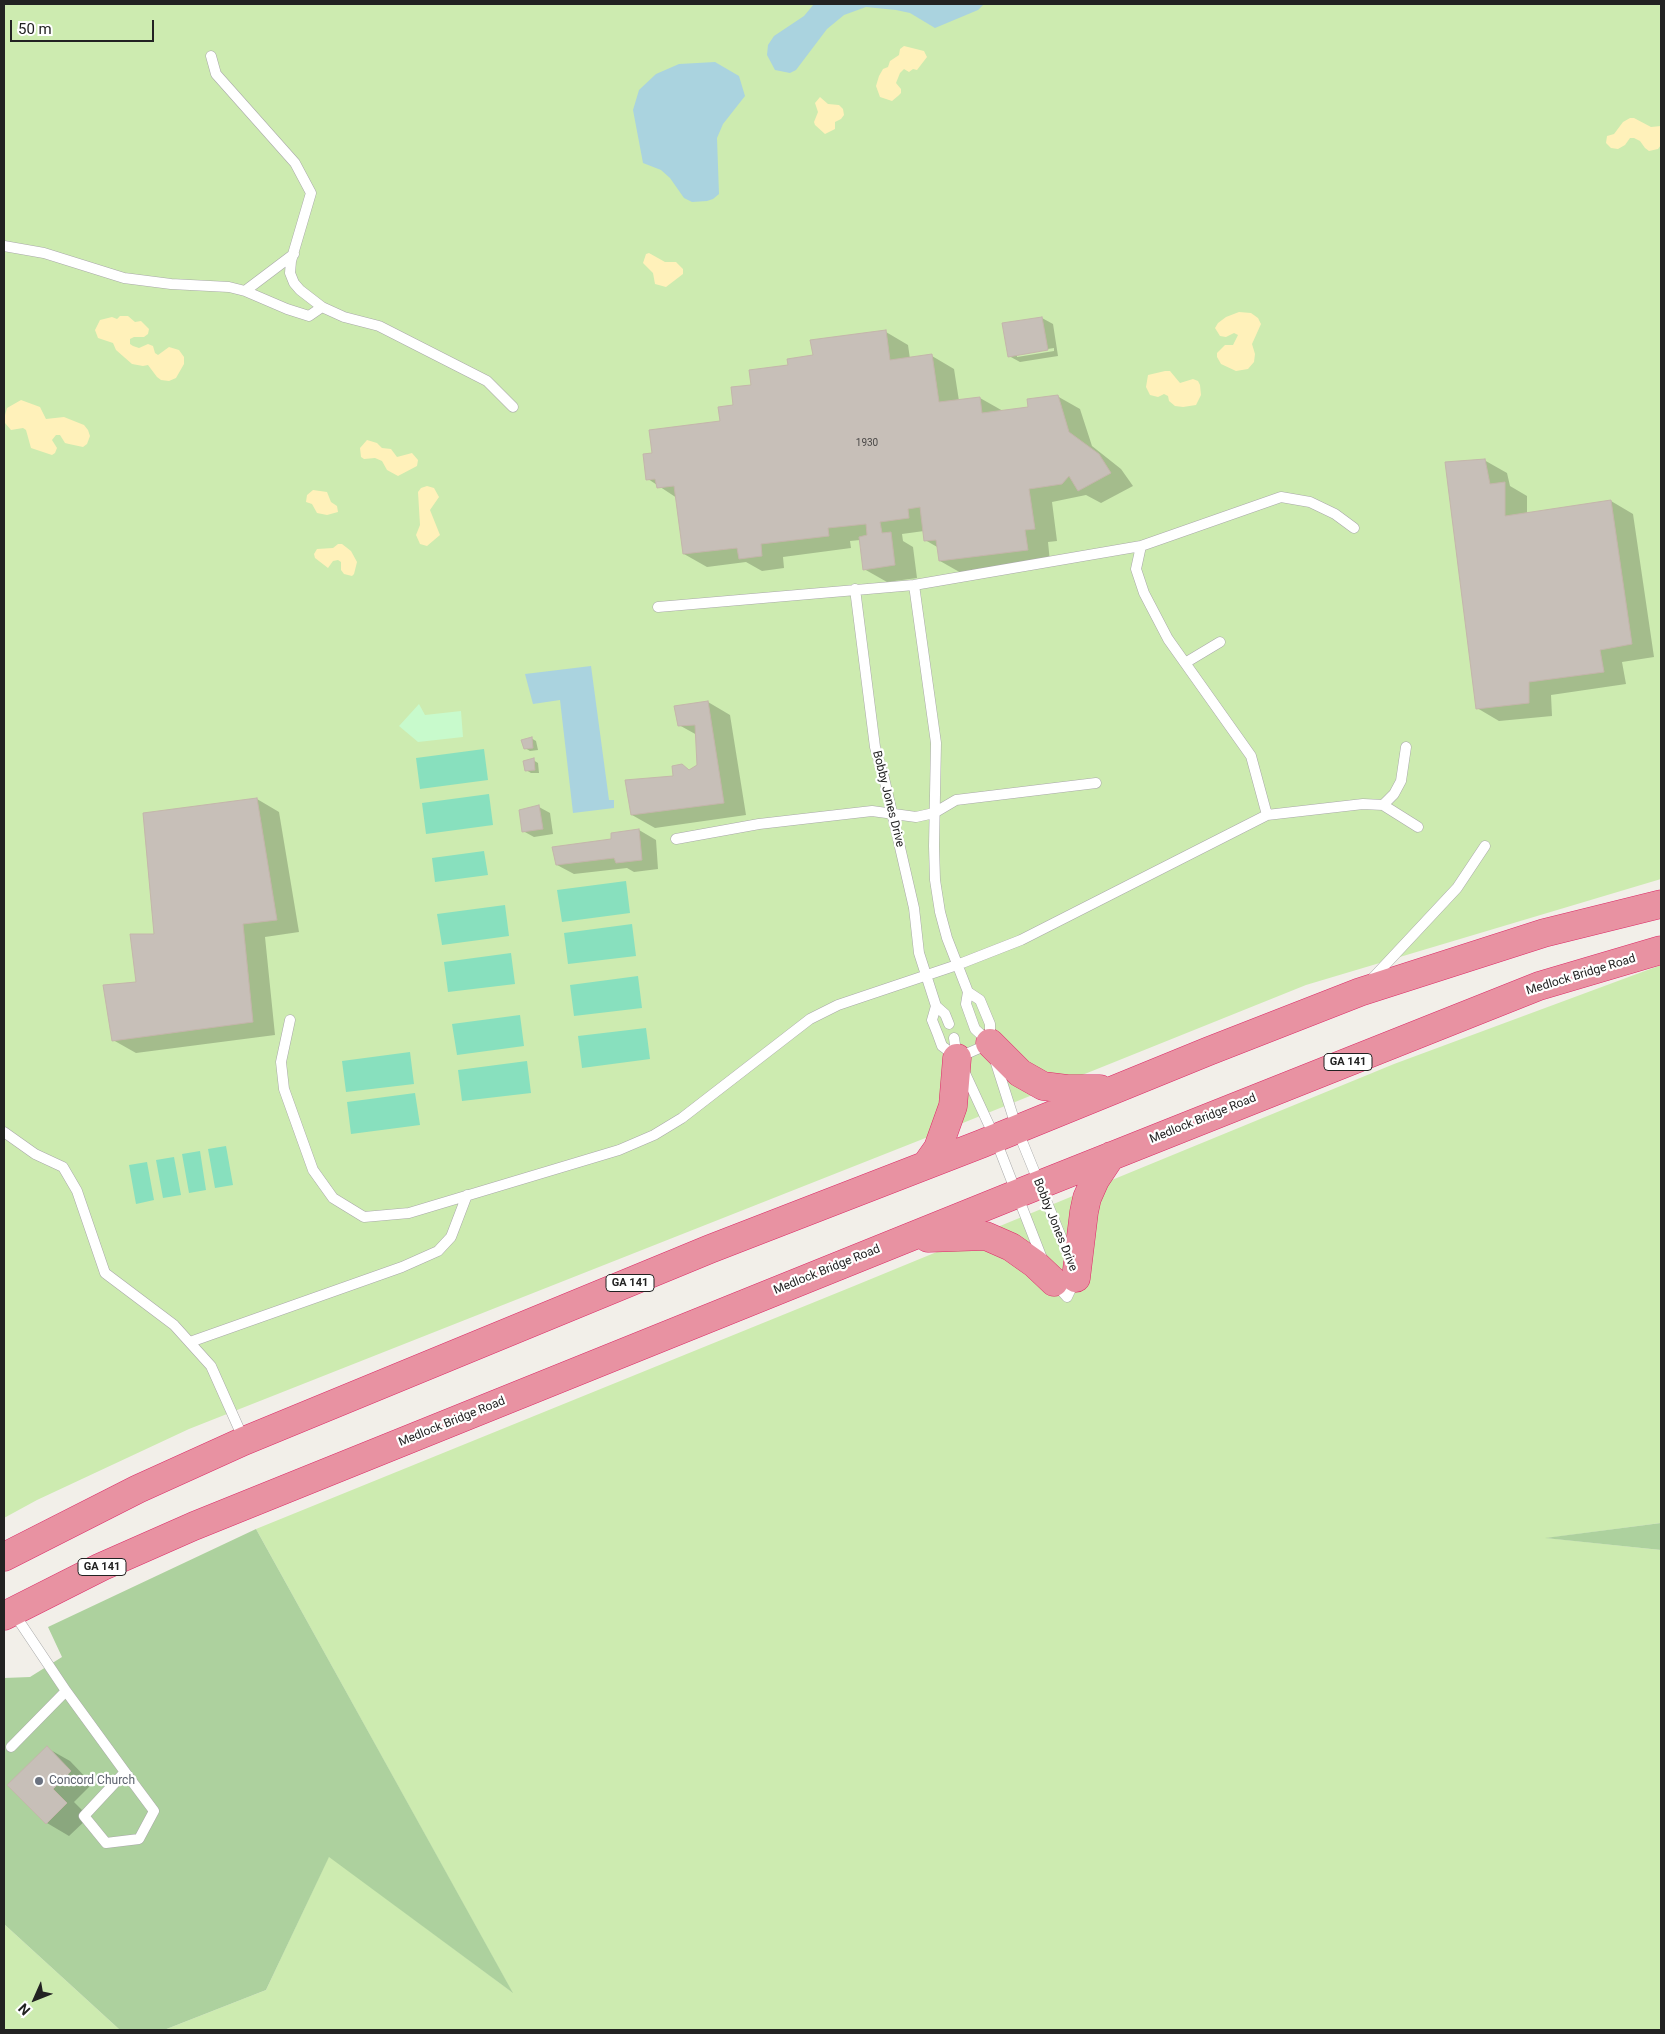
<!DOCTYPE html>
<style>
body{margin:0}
#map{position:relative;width:1665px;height:2034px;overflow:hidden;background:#f2efe9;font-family:Roboto,sans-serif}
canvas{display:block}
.frame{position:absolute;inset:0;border:5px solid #222;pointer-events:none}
.north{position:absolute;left:10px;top:1974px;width:50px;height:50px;-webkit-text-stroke:4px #fff;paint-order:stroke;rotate:226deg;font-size:14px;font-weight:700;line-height:20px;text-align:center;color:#222}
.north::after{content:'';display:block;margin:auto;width:18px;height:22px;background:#222;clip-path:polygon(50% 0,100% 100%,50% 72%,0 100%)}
.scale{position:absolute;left:10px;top:20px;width:144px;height:22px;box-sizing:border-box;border:2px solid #222;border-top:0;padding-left:6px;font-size:15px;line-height:18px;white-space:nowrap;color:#222;-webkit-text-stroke:4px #fff;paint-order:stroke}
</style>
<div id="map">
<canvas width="1665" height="2034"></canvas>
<div class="frame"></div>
<div class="north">N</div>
<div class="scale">50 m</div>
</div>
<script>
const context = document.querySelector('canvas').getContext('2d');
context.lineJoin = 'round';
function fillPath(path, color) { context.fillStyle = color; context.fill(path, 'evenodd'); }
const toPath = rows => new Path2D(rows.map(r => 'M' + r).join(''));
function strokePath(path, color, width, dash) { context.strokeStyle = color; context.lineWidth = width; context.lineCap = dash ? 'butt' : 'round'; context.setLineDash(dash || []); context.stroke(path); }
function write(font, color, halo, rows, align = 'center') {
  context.font = font + ' Roboto,sans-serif'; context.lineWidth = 4.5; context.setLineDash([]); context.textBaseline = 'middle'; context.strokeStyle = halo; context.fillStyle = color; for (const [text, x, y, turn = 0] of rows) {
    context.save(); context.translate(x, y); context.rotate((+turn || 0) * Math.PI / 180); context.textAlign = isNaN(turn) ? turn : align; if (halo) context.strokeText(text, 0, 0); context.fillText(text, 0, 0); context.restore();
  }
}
const grass = toPath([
 [4,4,1661,4,1661,879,1306,985,928,1137,189,1429,37,1500,4,1518],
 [1661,965,1661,1523,1547,1538,1661,1550,1661,2030,164,2030,266,1990,329,1856,512,1992,256,1529,854,1286,1394,1064],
 [4,1924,120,2030,4,2030]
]);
const forest = toPath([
 [1661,1523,1661,1550,1545,1538],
 [256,1529,513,1993,329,1857,266,1990,164,2030,120,2030,4,1924,4,1678,30,1677,62,1657,48,1627]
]);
const sand = toPath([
 [904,46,924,51,927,57,917,70,913,69,909,72,904,69,900,73,896,83,901,89,901,93,898,96,892,101,880,97,876,86,879,76,883,69,888,67,890,61,899,55,900,49],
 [820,97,828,104,839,105,843,109,844,115,841,119,835,122,835,129,825,134,815,125,814,122,818,112,815,103],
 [1630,118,1634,118,1651,127,1661,126,1661,145,1658,149,1649,151,1645,148,1640,141,1634,138,1630,138,1625,145,1618,149,1611,148,1606,143,1607,136,1614,134,1623,122],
 [649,253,665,262,676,262,683,269,683,274,666,287,655,284,653,273,643,263,646,254],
 [1239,312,1251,313,1258,318,1261,324,1252,344,1255,354,1254,362,1248,369,1236,371,1221,364,1217,357,1217,353,1225,345,1233,345,1238,335,1234,333,1226,337,1220,336,1215,328,1218,323,1226,317],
 [120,316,128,316,135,322,141,321,149,329,148,334,144,337,134,337,130,339,130,344,133,346,139,348,148,344,153,346,155,353,158,355,169,347,179,350,184,357,184,364,176,378,169,381,161,380,157,377,148,365,143,366,132,364,116,350,113,343,98,338,95,330,100,320,112,317,117,319],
 [1165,371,1170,371,1180,383,1193,379,1198,381,1200,385,1201,395,1196,405,1183,407,1175,406,1169,401,1168,396,1164,394,1158,397,1150,395,1146,387,1148,375],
 [21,400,40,407,46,419,64,417,84,425,88,430,90,436,87,444,83,447,69,444,65,443,60,435,56,435,52,440,57,448,55,453,52,455,31,448,26,430,23,428,11,430,5,423,4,419,7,408],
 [367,440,377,443,382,448,391,449,397,457,412,453,418,460,417,466,398,476,387,470,382,461,375,458,364,459,361,457,360,448],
 [427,486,434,488,439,497,430,510,440,535,427,546,420,544,416,535,420,525,418,492,421,488],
 [313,490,327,492,331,502,337,506,338,512,327,515,317,513,312,504,306,502,307,495],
 [338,544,342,544,351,551,357,562,354,574,352,576,344,574,341,570,341,562,338,560,333,561,328,568,315,558,314,554,317,549,333,548]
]);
const park = toPath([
 [419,704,425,715,461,711,463,737,418,742,399,726]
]);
const pitch = toPath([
 [484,749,488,780,420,789,416,758],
 [489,794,493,825,426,834,422,803],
 [484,851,488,875,435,882,432,858],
 [626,881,630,913,562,922,557,890],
 [505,905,509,936,442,945,437,914],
 [632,924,636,956,568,964,564,933],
 [511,953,515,984,448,992,444,962],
 [638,976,642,1008,574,1016,570,985],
 [520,1015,524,1046,457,1055,452,1024],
 [646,1028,650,1059,582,1068,578,1036],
 [410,1052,414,1084,346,1092,342,1061],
 [527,1061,531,1093,462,1101,458,1070],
 [415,1093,420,1125,351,1134,347,1102],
 [226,1146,233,1185,215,1188,208,1149],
 [200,1151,206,1190,189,1193,182,1154],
 [174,1157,181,1195,163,1198,156,1160],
 [147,1162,154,1200,136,1204,129,1165]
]);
const water = toPath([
 [814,4,984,4,978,10,935,28,910,13,896,10,866,7,844,15,827,29,796,70,790,73,775,70,767,55,768,45,774,36,804,16],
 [715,62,739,76,745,96,723,124,717,138,719,194,713,199,707,201,692,202,684,198,670,178,661,170,643,163,633,110,639,90,656,74,679,64],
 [591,666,609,800,614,800,614,808,573,813,560,700,533,704,525,674]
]);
const shadow = toPath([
 [1042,318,1053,324,1058,356,1020,362,1009,356],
 [1054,348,1054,351,1017,357,1017,354],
 [886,332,908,345,910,359,932,356,954,369,959,401,980,398,1003,411,1029,408,1057,396,1080,409,1092,446,1121,469,1133,486,1101,503,1086,495,1052,502,1057,541,1048,542,1050,562,963,574,940,561,939,548,925,540,924,531,902,534,903,541,913,547,917,578,887,582,864,569,860,540,850,541,851,548,783,557,784,568,762,571,746,562,707,567,684,554,677,498,648,479,653,454,721,422,753,386,789,366],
 [1484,460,1507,473,1510,486,1527,496,1527,514,1611,501,1633,514,1654,657,1622,662,1626,684,1551,695,1552,716,1499,721,1477,708],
 [708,702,730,715,746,815,655,828,632,815,675,777,681,765,691,771,699,765,697,735,679,725],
 [531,738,536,741,538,750,530,751,525,748],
 [533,760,538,763,539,773,531,773,526,770],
 [257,799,279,812,299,932,265,937,275,1035,136,1053,113,1040,138,983,155,935],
 [539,807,550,813,553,834,534,837,523,831],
 [639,830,656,840,658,869,634,872,627,868,574,874,557,865],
 [47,1748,70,1761,92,1784,74,1802,89,1817,69,1836,47,1823]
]);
const building = toPath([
 [1042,317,1048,350,1008,357,1002,323,1042,317],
 [886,330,890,360,932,354,939,402,980,397,982,413,1028,407,1027,399,1058,395,1069,432,1099,454,1111,473,1078,491,1069,476,1062,484,1029,489,1035,529,1025,530,1028,550,939,561,936,540,924,541,920,507,908,509,909,518,880,522,882,533,891,532,895,565,863,570,859,537,867,535,866,524,828,528,829,536,761,544,762,556,739,559,737,548,683,554,674,486,657,488,655,479,646,480,643,454,652,453,649,430,720,421,718,407,733,405,731,387,751,385,749,370,788,365,787,359,813,355,810,340,886,330],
 [1485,459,1490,484,1505,482,1505,516,1611,500,1632,644,1600,650,1604,672,1529,682,1529,703,1476,709,1445,462,1485,459],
 [708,701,724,803,631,815,625,780,673,776,672,766,682,764,689,770,697,765,695,725,678,726,674,706,708,701],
 [532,737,533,748,524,749,521,740,532,737],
 [534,758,535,770,525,771,523,761,534,758],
 [257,798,277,920,243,924,253,1022,112,1041,103,985,136,982,130,934,154,934,143,813,257,798],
 [539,805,543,829,522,832,519,810,539,805],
 [639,829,642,860,616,863,614,858,556,865,552,847,611,839,611,833,639,829],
 [47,1746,71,1771,53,1789,67,1803,46,1824,7,1785,47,1746]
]);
const lane = toPath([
 [4,246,44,253,124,278,171,284,229,287,245,291,287,309,309,316,322,307,300,290,294,283,290,273,291,261,311,193,295,163,216,74,211,56],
 [245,291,294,254],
 [322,307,344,317,379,326,487,381,513,407],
 [1141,546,1136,569,1144,593,1168,639,1251,756,1267,815],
 [914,585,936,743,934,846,935,880,940,912,947,938,968,992,980,1000,990,1024,990,1041],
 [855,589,875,747,884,778,914,908,919,953,936,1006,945,1014,949,1024],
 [658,607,914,585,1141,546,1281,497,1310,502,1335,514,1354,528],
 [1185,663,1220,642],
 [1383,805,1394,794,1401,781,1406,747],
 [676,839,759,824,872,811,916,817,934,813,956,800,1096,783],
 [1371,980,1457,888,1485,846],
 [968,992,966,1004,975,1029,990,1043],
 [936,1006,932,1020,938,1035,942,1046,957,1057],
 [290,1020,281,1062,284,1089,313,1170,333,1198,364,1217,409,1213,619,1150,654,1135,682,1118,810,1019,838,1005,957,965,1021,940,1267,815,1363,804,1383,805,1418,827],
 [954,1038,957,1058],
 [959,1057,989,1044],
 [995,1060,1017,1129,1070,1259],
 [964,1071,995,1138,1043,1261],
 [4,1132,35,1154,63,1167,77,1191,105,1273,174,1325,211,1366,244,1440],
 [1054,1282,1067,1297,1076,1278],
 [190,1342,402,1267,438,1251,451,1237,467,1195],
 [66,1691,125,1772,84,1816,106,1843,139,1839,154,1811,125,1772],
 [11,1747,66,1691,13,1612]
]);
const highway = toPath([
 [990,1043,1020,1073,1043,1086,1067,1089,1100,1089],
 [926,1165,938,1148,953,1106,957,1058],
 [928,1238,986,1236,1011,1247,1035,1264,1054,1282],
 [1076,1278,1084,1212,1087,1198,1095,1180,1111,1156],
 [4,1557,138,1489,244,1441,710,1249,981,1144,1209,1051,1360,992,1544,933,1661,904],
 [4,1616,101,1567,194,1526,1039,1185,1539,986,1661,950]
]);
const markers = [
 [39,1781,5,"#6b7280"]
];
const numberNames = [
 ["1930",867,443]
];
const shields = [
 [1348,1062,48],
 [630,1283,48],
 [102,1567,48]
];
const shieldNames = [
 ["GA 141",1348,1062],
 ["GA 141",630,1283],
 ["GA 141",102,1567]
];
const streetNames = [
 ["Bobby Jones Drive",888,799,76],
 ["Medlock Bridge Road",1581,975,-17],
 ["Medlock Bridge Road",1203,1119,-22],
 ["Bobby Jones Drive",1055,1225,68],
 ["Medlock Bridge Road",827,1270,-22],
 ["Medlock Bridge Road",452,1422,-22]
];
const worshipNames = [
 ["Concord Church",49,1781]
];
fillPath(grass, '#cdebb0');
fillPath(forest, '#add19e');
fillPath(sand, '#fff1ba');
fillPath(park, '#c8facc');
fillPath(pitch, '#88e0be');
fillPath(water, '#aad3df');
fillPath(shadow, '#0003');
fillPath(building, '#c7bfb8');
strokePath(building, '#c4b6ab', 1);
strokePath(lane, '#a9a9a9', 11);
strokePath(highway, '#dc2a67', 29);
strokePath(lane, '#fff', 10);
strokePath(highway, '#e892a2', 28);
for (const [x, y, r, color] of markers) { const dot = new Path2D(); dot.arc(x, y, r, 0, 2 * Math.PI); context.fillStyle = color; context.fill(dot); strokePath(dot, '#fff', 2); }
write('10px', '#4b4948', null, numberNames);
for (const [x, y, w] of shields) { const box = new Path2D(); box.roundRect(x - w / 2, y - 8.5, w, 17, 4); context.fillStyle = '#fff'; context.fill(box); strokePath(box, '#222', 1); }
write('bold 11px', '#222', null, shieldNames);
write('12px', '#222', '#fff', streetNames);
write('12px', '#5b616d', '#fff', worshipNames, 'left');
</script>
